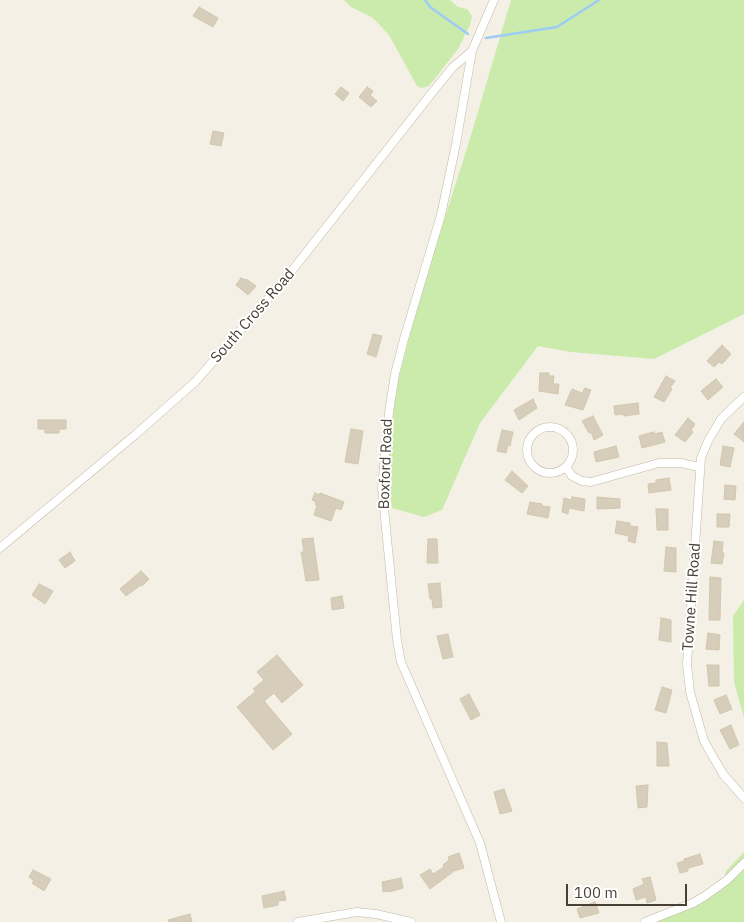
<!DOCTYPE html>
<style>
body{margin:0}
#map{position:relative;width:744px;height:922px;overflow:hidden;background:#f4f0e5;font-family:"IBM Plex Sans",sans-serif}
canvas{display:block}
.scale{position:absolute;left:566px;top:884px;width:121px;height:22px;box-sizing:border-box;border:2px solid #474134;border-top:0;padding-left:6px;font-size:15px;line-height:18px;white-space:nowrap;color:#474134;-webkit-text-stroke:4px #fff;paint-order:stroke}
</style>
<div id="map">
<canvas width="744" height="922"></canvas>
<div class="scale">100 m</div>
</div>
<script>
const context = document.querySelector('canvas').getContext('2d');
context.lineJoin = 'round';
function fillPath(path, color) { context.fillStyle = color; context.fill(path, 'evenodd'); }
const toPath = rows => new Path2D(rows.map(r => 'M' + r).join(''));
function strokePath(path, color, width, dash) { context.strokeStyle = color; context.lineWidth = width; context.lineCap = dash ? 'butt' : 'round'; context.setLineDash(dash || []); context.stroke(path); }
function write(font, color, halo, rows, align = 'center') {
  context.font = font + ' "IBM Plex Sans",sans-serif'; context.lineWidth = 4; context.setLineDash([]); context.textBaseline = 'middle'; context.strokeStyle = halo; context.fillStyle = color; for (const [text, x, y, turn = 0] of rows) {
    context.save(); context.translate(x, y); context.rotate((+turn || 0) * Math.PI / 180); context.textAlign = isNaN(turn) ? turn : align; if (halo) context.strokeText(text, 0, 0); context.fillText(text, 0, 0); context.restore();
  }
}
const green = toPath([
 [344,0,450,0,458,7,467,9,472,16,470,25,458,49,429,86,422,88,417,86,389,35,373,18,351,7],
 [511,0,744,0,744,314,654,359,571,352,538,346,480,423,442,510,424,517,392,508,386,464,398,382,418,302,469,142],
 [744,600,744,718,734,682,733,616],
 [744,852,744,922,652,922,722,890,726,871]
]);
const stream = toPath([
 [425,0,430,7,468,34],
 [486,38,557,27,599,0]
]);
const building = toPath([
 [199,7,218,18,213,27,193,16,199,7],
 [341,87,349,93,343,101,335,94,341,87],
 [367,87,373,91,370,95,377,101,371,107,359,97,367,87],
 [213,131,224,133,221,146,210,144,213,131],
 [241,278,245,280,246,279,256,286,248,295,236,285,241,278],
 [373,334,382,336,376,357,367,354,373,334],
 [722,345,731,354,722,364,719,362,714,367,707,361,722,345],
 [540,373,549,373,549,376,554,376,553,384,559,384,558,394,539,391,540,373],
 [666,376,675,381,670,388,672,389,664,402,654,397,666,376],
 [716,379,723,387,708,400,701,391,716,379],
 [585,388,591,390,583,410,565,405,572,389,582,393,585,388],
 [533,399,537,408,519,420,514,410,533,399],
 [638,403,639,414,624,416,624,414,615,415,614,406,638,403],
 [593,416,603,435,594,440,591,432,589,433,582,421,593,416],
 [688,418,695,424,691,430,693,432,685,442,675,435,688,418],
 [38,420,66,420,66,429,59,429,59,433,45,433,45,429,38,429,38,420],
 [744,422,744,442,734,434,744,422],
 [351,429,363,431,358,464,345,462,351,429],
 [502,430,513,432,510,446,508,445,506,453,497,451,502,430],
 [654,432,655,434,662,432,665,442,642,448,639,436,654,432],
 [616,446,619,457,596,462,594,452,616,446],
 [723,446,734,448,730,467,720,465,723,446],
 [512,471,528,486,522,493,505,480,512,471],
 [669,478,671,490,649,493,648,484,656,483,656,480,669,478],
 [725,485,736,486,735,500,724,499,725,485],
 [315,493,319,495,320,493,344,502,341,510,336,508,331,521,314,515,317,505,315,504,316,502,312,500,315,493],
 [572,497,585,499,584,511,569,508,568,514,562,512,564,498,571,500,572,497],
 [597,497,620,499,620,508,597,509,597,497],
 [530,502,542,504,542,506,550,507,548,518,527,514,530,502],
 [656,509,668,509,668,530,657,530,656,509],
 [717,514,730,514,729,527,717,527,717,514],
 [617,521,630,523,630,526,638,527,635,543,628,541,629,536,615,533,617,521],
 [313,538,319,580,306,581,301,552,304,552,302,539,313,538],
 [428,539,437,539,438,563,427,563,428,539],
 [714,541,723,542,722,553,724,553,722,564,711,563,714,541],
 [666,547,676,548,676,572,664,571,666,547],
 [70,552,75,561,65,568,59,560,70,552],
 [141,571,149,579,142,586,141,585,126,596,120,589,141,571],
 [710,577,721,578,720,620,709,620,710,577],
 [440,583,442,607,433,608,432,599,430,599,428,584,440,583],
 [39,584,53,591,45,604,32,595,39,584],
 [342,596,344,608,332,610,331,598,342,596],
 [661,618,671,620,671,642,659,640,661,618],
 [708,633,720,635,719,650,706,649,708,633],
 [448,634,453,657,443,659,437,636,448,634],
 [277,655,303,685,282,703,274,693,264,701,292,734,273,750,237,707,256,691,253,689,264,680,257,672,277,655],
 [707,665,719,665,719,686,709,686,707,665],
 [662,687,672,690,666,713,655,710,662,687],
 [469,694,480,715,471,720,460,699,469,694],
 [726,695,732,709,720,714,714,700,726,695],
 [731,725,739,745,730,749,720,730,731,725],
 [657,742,667,743,669,766,657,766,657,742],
 [648,785,647,807,638,808,636,786,648,785],
 [504,789,512,811,500,814,494,792,504,789],
 [459,853,464,868,454,871,430,889,420,875,430,869,433,874,444,867,443,865,449,860,448,857,459,853],
 [700,854,703,864,688,868,688,871,680,873,677,863,684,861,684,859,700,854],
 [33,870,51,879,44,891,32,883,34,881,29,877,33,870],
 [650,877,656,900,647,903,646,897,636,900,633,889,644,884,642,879,650,877],
 [401,878,403,888,389,892,389,891,383,892,382,882,401,878],
 [284,891,286,900,278,901,278,905,264,908,262,896,284,891],
 [595,902,599,913,580,918,577,909,595,902],
 [190,914,192,922,169,922,168,920,190,914]
]);
const minor = toPath([
 [494,0,472,51,456,144,441,215,404,339,395,374,389,412,382,488,397,640,401,662,480,843,501,922],
 [744,397,721,419,708,441,701,458,687,664,690,692,704,741,723,774,744,798],
 '527 450a23 23 0 1 1 46 0a23 23 0 1 1-46 0Z',
 [566,467,572,476,582,481,591,482,659,463,681,463,699,467],
 [0,548,135,435,195,382,287,277,431,94,453,67,472,51],
 [298,922,357,912,376,914,411,922],
 [645,922,693,903,705,896,727,880,744,863]
]);
const streetNames = [
 ["South Cross Road",253,316,-49],
 ["Boxford Road",386,464,-88],
 ["Towne Hill Road",692,597,-86]
];
fillPath(green, '#caebab');
strokePath(stream, '#9dccf5', 2.5);
fillPath(building, '#d6cdba');
strokePath(building, '#d2c6ad', 1);
strokePath(minor, '#c0b9a7', 9);
strokePath(minor, '#fff', 8);
write('15px', '#474134', '#fff', streetNames);
</script>
